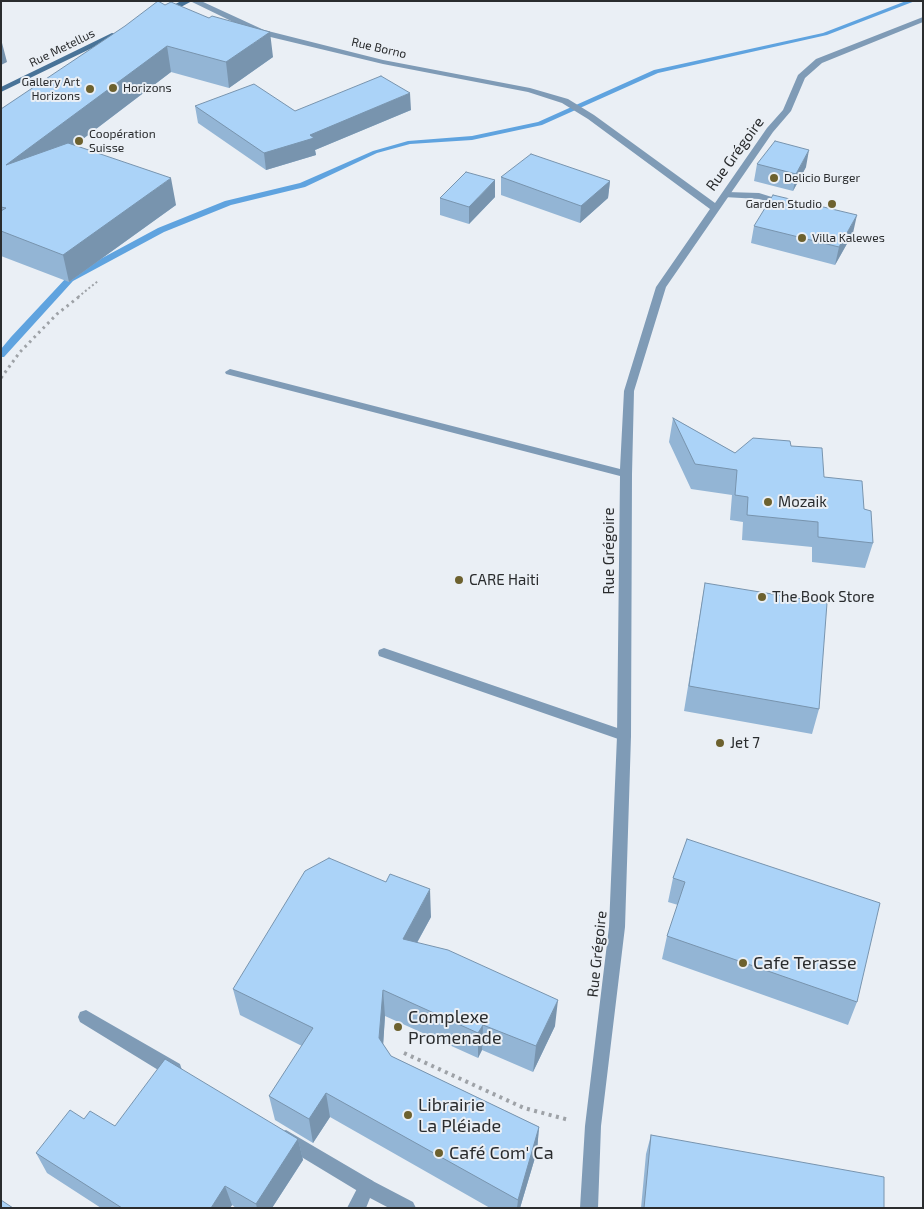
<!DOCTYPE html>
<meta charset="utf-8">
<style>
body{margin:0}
#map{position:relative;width:924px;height:1209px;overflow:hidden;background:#eaeff5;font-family:"Exo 2",sans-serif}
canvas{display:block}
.frame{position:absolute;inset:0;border:2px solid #2a2c2e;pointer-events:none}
</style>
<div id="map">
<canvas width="924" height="1209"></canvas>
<div class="frame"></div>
</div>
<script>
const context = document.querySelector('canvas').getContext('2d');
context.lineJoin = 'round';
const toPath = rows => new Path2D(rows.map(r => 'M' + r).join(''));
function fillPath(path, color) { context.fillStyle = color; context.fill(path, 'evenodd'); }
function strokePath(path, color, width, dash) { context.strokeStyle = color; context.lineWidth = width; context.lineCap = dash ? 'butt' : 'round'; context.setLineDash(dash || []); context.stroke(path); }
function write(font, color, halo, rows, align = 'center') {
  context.font = font + ' "Exo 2",sans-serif'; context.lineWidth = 4; context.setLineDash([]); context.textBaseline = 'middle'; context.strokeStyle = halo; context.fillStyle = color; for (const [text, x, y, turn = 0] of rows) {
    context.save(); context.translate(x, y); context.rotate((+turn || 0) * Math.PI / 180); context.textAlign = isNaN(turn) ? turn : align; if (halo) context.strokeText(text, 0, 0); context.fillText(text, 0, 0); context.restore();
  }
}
const stream = toPath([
 [906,1,915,1,827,35,658,73,542,125,472,140,410,144,377,153,305,187,231,205,164,232,73,281,4,357,1,357,1,349,11,337,67,277,158,228,225,201,300,183,373,151,408,141,472,136,538,122,654,70,823,33,906,1]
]);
const pathFar2 = toPath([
 [78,297,98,281]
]);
const pathFar1 = toPath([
 [1,378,20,352,57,314,80,296]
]);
const path = toPath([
 [404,1053,524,1108,569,1120]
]);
const lane = toPath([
 [727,192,759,193,791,203,786,206,759,199,724,197,724,193,727,192],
 [384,648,629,732,631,736,629,740,624,741,379,656,378,653,379,650,384,648],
 [86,1010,180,1064,182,1070,180,1076,174,1078,168,1076,80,1022,78,1017,80,1012,86,1010],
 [286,1130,373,1181,376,1187,373,1193,367,1196,361,1193,280,1144,278,1138,280,1132,286,1130]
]);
const street = toPath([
 [190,1,201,1,264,30,383,60,530,88,568,99,594,115,715,203,767,128,783,110,798,75,816,59,923,17,923,22,822,63,805,78,791,111,773,132,666,287,634,391,632,474,631,736,625,927,601,1126,598,1208,580,1208,585,1126,609,927,617,736,620,476,226,374,225,372,230,369,620,469,624,391,656,287,710,209,588,119,562,103,528,92,383,64,258,34,190,1],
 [367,1178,413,1202,416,1208,389,1208,370,1198,366,1208,347,1208,361,1181,367,1178]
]);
const secondary = toPath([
 [181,1,192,1,166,15,159,13,181,1],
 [112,33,119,35,1,92,1,87,112,33]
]);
const wall = toPath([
 [165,5,209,18,273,57,229,88,171,72,75,145,176,205,69,282,1,256,1,109],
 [195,106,295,111,411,110,315,150,316,155,266,170,198,123],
 [757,164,806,167,793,191,754,181],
 [501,177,610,181,608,198,580,223,501,195],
 [495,197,469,224,440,215,440,198],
 [754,226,853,233,835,265,751,243],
 [673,418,735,453,791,446,824,477,864,509,873,543,865,568,812,562,812,547,742,540,743,522,730,520,732,495,691,489,669,442],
 [705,583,819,709,812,734,684,711],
 [687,839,857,1002,848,1025,662,959,667,936,678,905,668,902,673,878],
 [431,917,417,943,555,1026,533,1072,482,1050,478,1058,385,1016,383,1044,391,1056,539,1127,537,1151,520,1208,490,1208,330,1117,313,1143,275,1120,269,1096,302,1046,240,1015,233,989],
 [84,1119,115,1126,298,1139,303,1160,272,1208,236,1208,232,1205,230,1208,101,1208,47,1173,36,1153],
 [651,1135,884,1208,641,1208,646,1154]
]);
const shadedWall = toPath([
 [270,32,273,57,229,88,226,62],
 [1,39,7,62,1,65],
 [167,46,171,72,13,192,6,165],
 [410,93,411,110,315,150,316,155,266,170,264,153],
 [809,150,806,167,793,191,796,174],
 [171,178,176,205,69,282,63,255],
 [495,180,495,197,469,224,469,207],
 [610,181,608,198,580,223,581,206],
 [857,215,853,233,835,265,839,247],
 [430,889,431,917,404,966,403,939],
 [383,990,385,1016,382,1063,379,1038],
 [558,1000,555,1026,533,1072,536,1046],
 [483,1025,482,1050,478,1058,478,1033],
 [326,1093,330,1117,313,1143,309,1119],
 [539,1127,537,1151,520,1208,517,1208,518,1200],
 [298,1139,303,1160,272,1208,257,1208,256,1204],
 [225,1186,232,1205,230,1208,211,1208]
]);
const building = toPath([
 [158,1,165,5,171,2,209,18,212,16,270,32,226,62,167,46,6,165,68,143,171,178,63,255,1,231,1,211,6,208,1,207,1,109,125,26,158,1],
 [381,76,410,93,310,135,314,138,264,153,195,106,254,84,295,111,381,76],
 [775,141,809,150,796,174,757,164,775,141],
 [531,154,610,181,581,206,501,177,531,154],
 [466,172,495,180,469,207,440,198,466,172],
 [773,195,857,215,839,247,754,226,773,195],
 [673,418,735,453,753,438,790,441,791,446,822,448,824,477,862,481,864,509,871,511,873,543,818,537,818,522,747,515,748,497,735,495,737,470,695,464,673,418],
 [705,583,827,603,819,709,689,686,705,583],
 [687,839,880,903,857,1002,667,936,685,882,673,878,687,839],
 [329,858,386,882,390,874,430,889,403,939,448,950,558,1000,536,1046,483,1025,478,1033,383,990,379,1038,391,1056,539,1127,518,1200,326,1093,309,1119,269,1096,313,1028,233,989,305,871,329,858],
 [165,1059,298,1139,256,1204,225,1186,211,1208,122,1208,36,1153,70,1110,84,1119,90,1111,115,1126,165,1059],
 [651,1135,884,1177,884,1208,644,1208,651,1135],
 [1,1200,13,1208,1,1208,1,1200]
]);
const markers = [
 [113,88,5,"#6d612e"],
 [90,89,5,"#6d612e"],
 [79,141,5,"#6d612e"],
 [774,178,5,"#6d612e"],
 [832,204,5,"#6d612e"],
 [802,238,5,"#6d612e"],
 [768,502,5,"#6d612e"],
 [459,580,5,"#6d612e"],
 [762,597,5,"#6d612e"],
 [720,743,5,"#6d612e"],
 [743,963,5,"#6d612e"],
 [398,1027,5,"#6d612e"],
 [408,1115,5,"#6d612e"],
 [439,1153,5,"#6d612e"]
];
const farStreetnames = [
 ["Rue Metellus",62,48,-26],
 ["Rue Borno",379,48,13]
];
const farPoinames = [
 ["Gallery Art",80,82,"right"],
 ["Horizons",80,96,"right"],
 ["Horizons",123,88],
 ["Coopération",89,134],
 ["Suisse",89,148],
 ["Delicio Burger",784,178],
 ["Garden Studio",822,204,"right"],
 ["Villa Kalewes",812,238]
];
const streetNames = [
 ["Rue Grégoire",735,154,-54],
 ["Rue Grégoire",609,551,-90],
 ["Rue Grégoire",597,954,-84]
];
const poiNames = [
 ["Mozaik",778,502],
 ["CARE Haiti",469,580],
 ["The Book Store",772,597],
 ["Jet 7",730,743]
];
const nearPoinames = [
 ["Cafe Terasse",753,963],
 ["Complexe",408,1017],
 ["Promenade",408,1038],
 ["Librairie",418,1105],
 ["La Pléiade",418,1126],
 ["Café Com' Ca",449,1153]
];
fillPath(stream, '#5fa3df');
strokePath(pathFar2, '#9ea2a7', 2, [2, 2.5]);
strokePath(pathFar1, '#9ea2a7', 3, [2.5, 4]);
strokePath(path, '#9ea2a7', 4, [3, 4.5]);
fillPath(lane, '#7f9bb6');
fillPath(street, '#7f9bb6');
fillPath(secondary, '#487398');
fillPath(wall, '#93b5d5');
fillPath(shadedWall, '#7894ae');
fillPath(building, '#abd3f8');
strokePath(building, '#7894ae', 1);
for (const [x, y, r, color] of markers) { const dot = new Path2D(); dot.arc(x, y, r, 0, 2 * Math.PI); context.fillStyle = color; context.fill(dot); strokePath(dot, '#eaeff5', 2); }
write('12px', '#2a2c2e', '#eaeff5', farStreetnames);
write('12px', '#2a2c2e', '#eaeff5', farPoinames, 'left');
write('15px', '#2a2c2e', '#eaeff5', streetNames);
write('15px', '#2a2c2e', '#eaeff5', poiNames, 'left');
write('18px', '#2a2c2e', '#eaeff5', nearPoinames, 'left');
</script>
